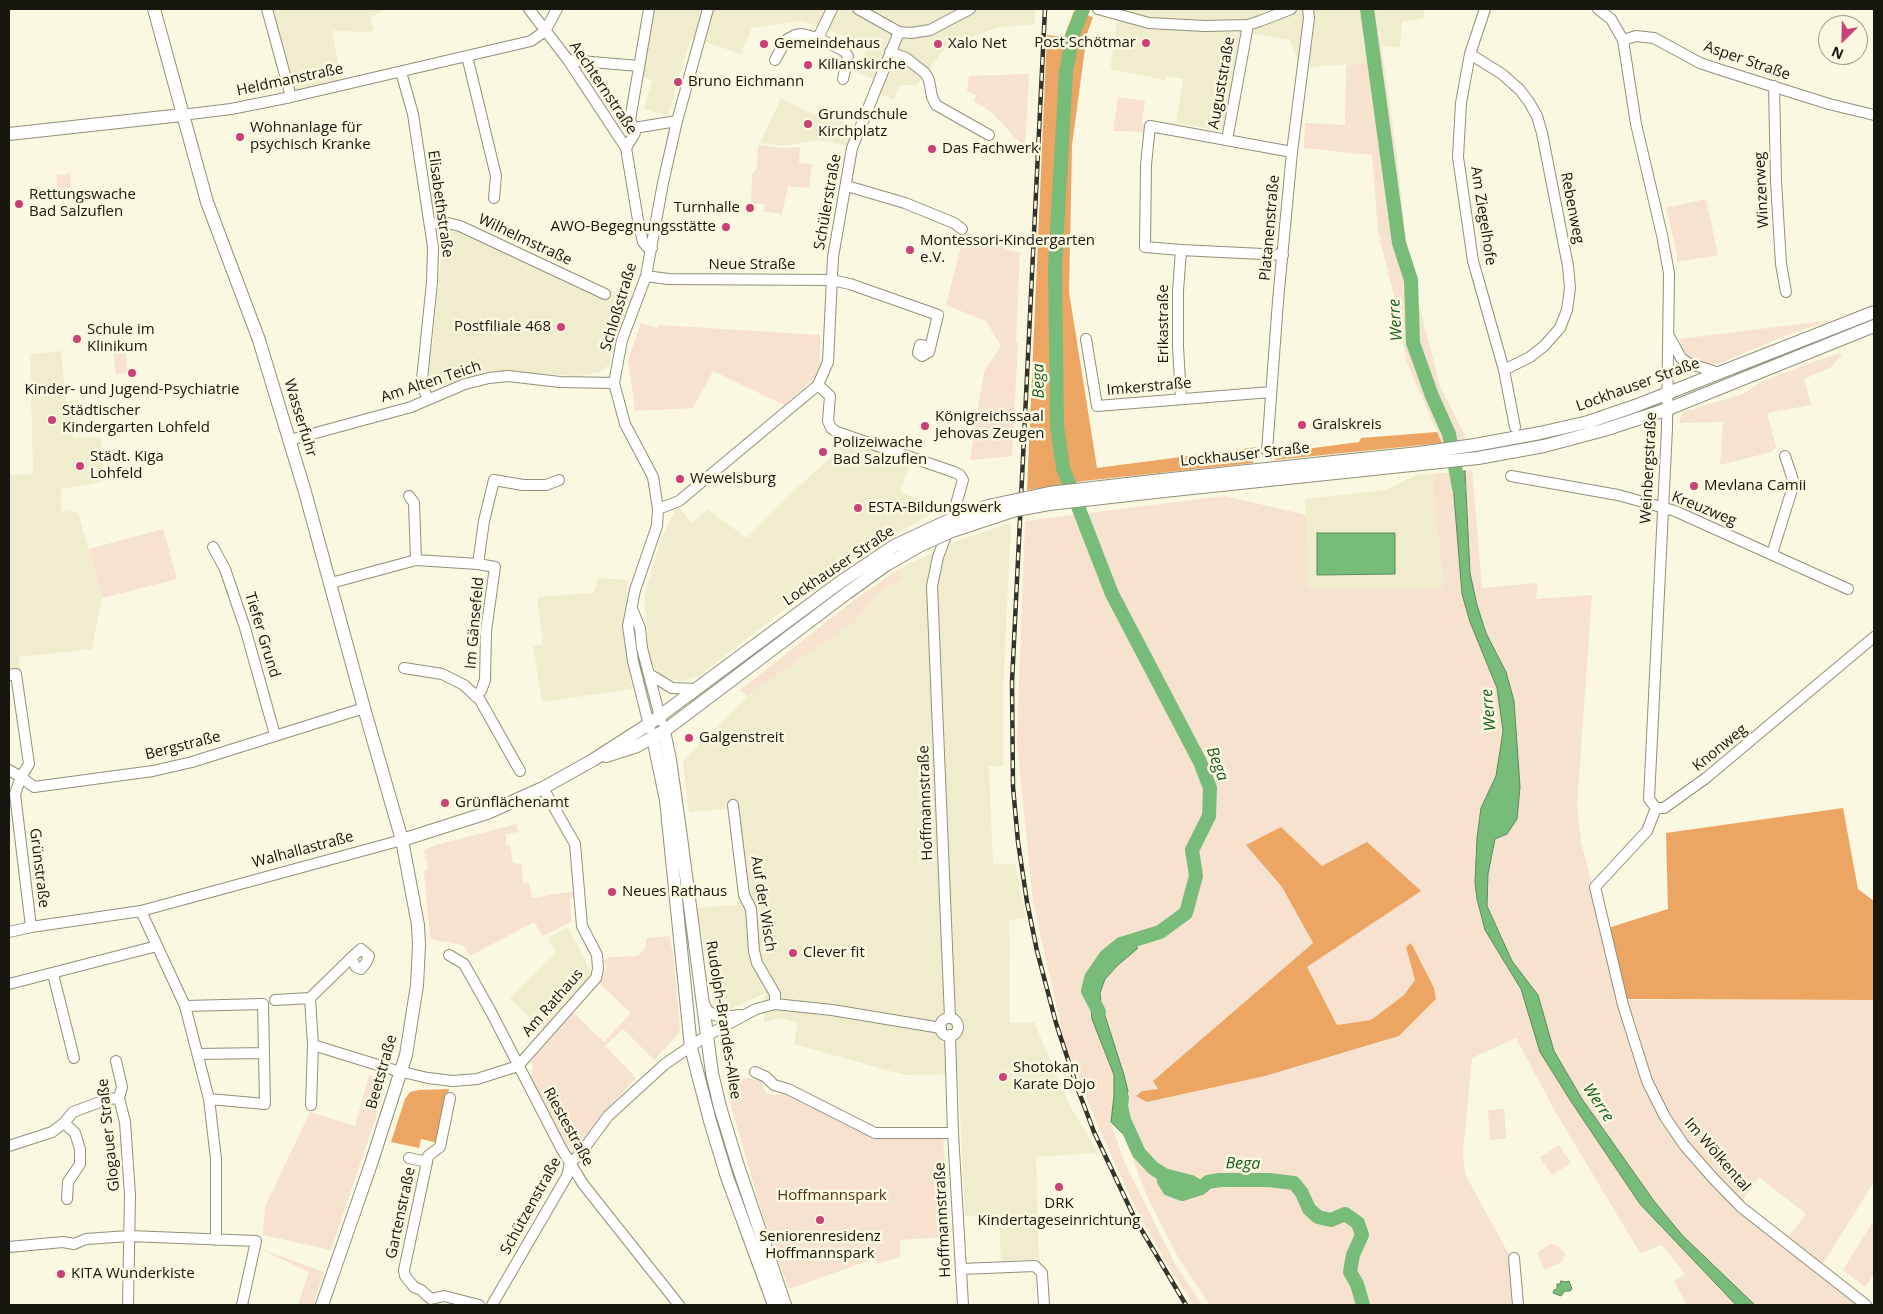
<!DOCTYPE html>
<meta charset="utf-8">
<style>
body{margin:0}
#map{position:relative;width:1883px;height:1314px;overflow:hidden;background:#faf8e1;font-family:"Open Sans",sans-serif}
canvas{display:block}
.frame{position:absolute;inset:0;border:10px solid #18170f;pointer-events:none}
.north{position:absolute;left:1818px;top:15px;width:50px;height:50px;box-sizing:border-box;background:#faf8e1;border:1px solid #a09e8d;border-radius:50%;rotate:203deg;font-size:14px;font-weight:700;line-height:20px;text-align:center;color:#18170f}
.north::after{content:'';display:block;margin:auto;width:18px;height:22px;background:#cb4076;clip-path:polygon(50% 0,100% 100%,50% 72%,0 100%)}
</style>
<div id="map">
<canvas width="1883" height="1314"></canvas>
<div class="frame"></div>
<div class="north">N</div>
</div>
<script>
const context = document.querySelector('canvas').getContext('2d');
context.lineJoin = 'round';
function fillPath(path, color) { context.fillStyle = color; context.fill(path, 'evenodd'); }
const toPath = rows => new Path2D(rows.map(r => 'M' + r).join(''));
function strokePath(path, color, width, dash) { context.strokeStyle = color; context.lineWidth = width; context.lineCap = dash ? 'butt' : 'round'; context.setLineDash(dash || []); context.stroke(path); }
function write(font, color, halo, rows, align = 'center') {
  context.font = font + ' "Open Sans",sans-serif'; context.lineWidth = 5; context.setLineDash([]); context.textBaseline = 'middle'; context.strokeStyle = halo; context.fillStyle = color; for (const [text, x, y, turn = 0] of rows) {
    context.save(); context.translate(x, y); context.rotate((+turn || 0) * Math.PI / 180); context.textAlign = isNaN(turn) ? turn : align; if (halo) context.strokeText(text, 0, 0); context.fillText(text, 0, 0); context.restore();
  }
}
const built = toPath([
 [273,9,386,9,369,18,374,30,370,32,332,31,342,81,293,92],
 [654,9,1035,9,1034,24,997,28,968,38,942,51,927,74,916,85,900,85,894,100,877,93,882,82,858,73,867,48,827,28,800,21,752,28,741,54,691,37,668,116,644,109,652,80,640,76],
 [1119,9,1357,9,1363,30,1366,63,1310,67,1299,64,1290,40,1249,33,1231,133,1176,123,1183,79,1166,76,1166,80,1110,69],
 [1376,9,1425,9,1423,19,1402,21,1400,47,1382,46],
 [781,98,814,115,840,120,857,127,849,146,817,140,783,146,760,143],
 [450,230,457,230,583,290,588,281,607,290,634,297,620,323,613,342,609,365,600,372,578,376,498,371,483,373,440,387,430,382,429,375,441,262,440,241,443,235],
 [61,351,66,401,73,401,73,438,101,437,103,467,103,482,61,489,61,511,78,512,102,598,92,649,19,657,20,670,9,672,9,475,33,474,30,354],
 [849,441,910,463,900,492,927,502,931,514,885,540,828,575,699,676,680,681,662,676,650,663,644,596,661,538,678,506,691,523,708,510,747,538,799,486],
 [1432,474,1445,588,1308,588,1305,499,1386,490,1416,475],
 [1011,523,1003,691,1003,766,989,766,993,864,1015,864,1026,918,1009,920,1010,1023,1034,1022,1070,1106,1098,1153,1036,1157,1039,1259,1001,1261,999,1215,965,1216,958,1074,904,1075,794,1044,798,1023,778,1018,764,1022,765,993,731,1009,717,1008,713,1005,711,979,696,908,739,905,729,809,689,812,683,761,747,696,854,622,883,590,903,579,899,569,954,542],
 [598,578,628,580,623,630,632,689,542,702,533,646,543,644,537,597,594,593],
 [568,927,592,974,543,1031,510,998,556,953,548,938]
]);
const green = toPath([
 [1357,9,1376,9,1397,157,1408,262,1440,386,1464,433,1465,440,1442,443,1407,363,1396,304,1378,232,1372,155,1304,148,1305,123,1345,125,1346,65,1366,63,1363,30],
 [1029,74,1025,148,991,112,974,101,976,95,967,91,969,76],
 [1118,97,1145,101,1142,123,1147,126,1146,132,1113,131],
 [758,145,784,148,800,147,799,163,812,164,809,188,788,186,782,214,763,211,764,204,751,204,752,174,757,168],
 [70,173,71,188,60,190,58,188,56,174,64,175],
 [1706,199,1718,255,1677,262,1677,254,1666,208],
 [965,231,1011,251,1020,252,1016,342,1018,343,1012,456,970,460,984,371,1001,346,986,321,946,305],
 [1832,320,1782,337,1718,364,1705,365,1694,360,1686,355,1679,339],
 [641,323,657,328,659,325,820,335,820,367,814,378,784,405,713,371,693,408,635,411,628,360],
 [125,346,128,373,116,374,113,347],
 [1840,353,1842,355,1830,368,1804,379,1811,405,1767,413,1776,447,1771,452,1720,465,1723,422,1680,423,1680,419,1683,412,1743,394,1759,383,1812,362],
 [1472,470,1482,588,1538,583,1536,599,1592,595,1577,804,1581,842,1644,1084,1710,1179,1864,1305,1755,1305,1682,1235,1654,1201,1582,1099,1554,1051,1538,995,1512,961,1487,906,1488,874,1495,839,1507,834,1506,672,1486,633,1477,605,1470,573,1465,471],
 [1452,472,1462,594,1470,622,1497,688,1503,731,1496,776,1482,808,1475,883,1477,899,1485,930,1521,989,1540,1052,1572,1103,1640,1204,1736,1305,1687,1305,1674,1281,1685,1274,1662,1245,1640,1253,1556,1113,1516,1038,1472,1058,1463,1152,1465,1174,1512,1260,1515,1305,1210,1305,1178,1257,1147,1196,1123,1134,1121,1120,1128,1091,1124,1075,1101,1003,1100,993,1105,979,1118,965,1137,949,1136,941,1107,960,1096,980,1090,995,1092,1019,1114,1075,1114,1095,1111,1122,1123,1159,1175,1264,1202,1305,1194,1305,1166,1262,1139,1215,1103,1138,1065,1044,1033,902,1017,742,1025,521,1225,496,1306,515,1308,588,1444,588,1432,474],
 [1281,827,1322,866,1420,891,1307,967,1337,1025,1371,1020,1404,995,1415,980,1407,947,1436,999,1399,1036,1265,1076,1147,1102,1142,1091,1158,1089,1153,1081,1313,943,1282,887,1247,845],
 [163,529,177,579,102,598,89,549],
 [899,569,903,579,883,590,854,622,747,696,740,690,853,601],
 [517,824,518,832,506,834,506,845,510,845,513,863,522,864,523,883,529,883,532,898,576,891,577,896,570,898,571,922,543,936,534,922,470,956,463,945,435,940,430,937,424,872,428,868,424,850,436,845],
 [669,936,673,953,680,1029,678,1034,654,1060,623,1029,605,1046,636,1078,601,1115,579,1145,574,1147,569,1146,564,1142,530,1075,532,1073,533,1065,530,1063,573,1012,604,1042,631,1013,599,983,606,968,604,960,611,957,638,956,646,947,646,938],
 [1625,1000,1874,1000,1874,1182,1821,1267,1786,1240,1806,1214,1759,1177,1741,1202,1696,1155,1668,1116,1650,1080],
 [369,1075,382,1080,382,1099,331,1250,263,1235,265,1207,310,1112,355,1126],
 [750,1078,763,1082,763,1087,767,1094,775,1095,786,1093,872,1137,943,1138,949,1237,900,1240,900,1257,877,1264,876,1258,789,1289,766,1227,727,1092,731,1080],
 [1504,1109,1506,1138,1490,1140,1488,1110],
 [1559,1145,1571,1163,1552,1175,1540,1157],
 [1874,1220,1874,1274,1865,1287,1843,1270],
 [1551,1244,1558,1246,1565,1254,1562,1262,1545,1270,1537,1253],
 [258,1248,324,1272,313,1305,298,1305,309,1272]
]);
const forest = toPath([
 [1074,11,1093,17,1087,34,1072,145,1069,292,1097,468,1257,447,1253,463,1083,481,1027,490,1047,35,1064,37],
 [1437,432,1442,443,1274,460,1283,452,1359,442,1361,438],
 [1843,808,1858,889,1874,901,1874,1000,1625,999,1608,928,1668,909,1666,833],
 [1281,827,1322,866,1367,842,1421,891,1307,967,1337,1025,1371,1020,1404,995,1415,980,1406,947,1411,943,1434,988,1436,999,1399,1036,1265,1076,1147,1102,1136,1096,1142,1091,1158,1089,1153,1081,1313,943,1282,887,1246,845],
 [449,1089,438,1143,421,1139,419,1148,391,1142,405,1099,410,1092,419,1090]
]);
const water = toPath([
 [1465,471,1470,573,1477,605,1486,633,1506,672,1514,701,1520,787,1517,819,1507,834,1495,839,1488,874,1487,906,1512,961,1538,995,1554,1051,1582,1099,1654,1201,1682,1235,1755,1305,1736,1305,1640,1204,1572,1103,1540,1052,1521,989,1485,930,1477,899,1475,883,1477,838,1481,808,1496,776,1503,731,1497,688,1470,622,1462,594,1452,472,1465,471],
 [1317,533,1395,533,1395,574,1317,575,1317,533],
 [1137,941,1137,949,1118,965,1105,979,1100,993,1101,1003,1124,1075,1128,1091,1121,1120,1123,1134,1111,1122,1114,1095,1114,1075,1092,1019,1090,995,1096,980,1107,960,1137,941],
 [1561,1281,1566,1282,1569,1281,1572,1289,1570,1291,1565,1291,1561,1296,1553,1293,1554,1290,1557,1289,1557,1284,1560,1284,1561,1281]
]);
const river = toPath([
 [1083,9,1073,34,1066,72,1055,266,1057,426,1063,468,1112,594,1200,762,1210,788,1209,816,1192,850,1196,876,1186,913,1160,932,1121,944,1106,956,1091,978,1088,991,1099,1012],
 [1367,9,1399,243,1411,280,1413,343,1432,396,1449,434,1459,488],
 [1122,1098,1121,1106,1124,1120,1139,1153,1153,1168,1164,1175,1191,1182,1201,1188,1208,1182,1220,1180,1269,1180,1294,1183,1302,1193,1309,1209,1318,1217,1331,1220,1345,1214,1358,1223,1362,1235,1353,1255,1350,1272,1357,1284,1363,1305],
 [1164,1175,1164,1181,1169,1189,1182,1194,1201,1188]
]);
const minor = toPath([
 [267,9,291,97],
 [529,9,568,60,626,148,639,226,643,242,647,247,652,248],
 [832,9,818,38,844,51,848,56,843,79],
 [858,9,899,32,911,33,930,30,970,9],
 [1098,9,1149,23,1205,26,1248,25,1260,21,1291,9],
 [1485,9,1470,54,1461,103,1458,157,1473,261,1504,370,1515,427],
 [1598,9,1611,19,1623,40,1636,124,1662,235,1669,273,1667,428,1649,799,1656,808],
 [1623,40,1636,36,1654,38,1700,63,1721,70,1829,104,1874,115],
 [890,52,906,58,925,73,929,80,932,97,936,105,989,135],
 [1470,54,1502,74,1520,90,1529,102,1537,116,1542,133,1568,266,1570,288,1567,310,1560,328,1544,346,1530,357,1504,370],
 [467,56,496,176,494,198],
 [568,60,639,66],
 [775,60,786,40,795,35,802,34,818,38],
 [401,72,413,114,433,247,432,282,422,379,424,390,428,399],
 [1774,86,1776,181,1781,264,1786,292],
 [182,115,231,109,291,97,531,41,545,31,557,9],
 [634,128,677,121],
 [1227,140,1248,25],
 [626,148,635,133,630,120,649,9],
 [847,186,905,203,954,223,962,229],
 [430,224,444,222,460,226,605,294],
 [1181,250,1145,247,1146,165,1150,126,1292,152],
 [646,276,668,279,831,280,850,284,938,315,929,352,922,356,918,353,920,345,930,347],
 [1670,338,1681,358,1688,363,1719,373],
 [1086,339,1097,406,1271,392],
 [818,385,830,396,828,421,831,428,837,432,954,472,960,475,963,480,950,525,938,557,932,586,950,1018],
 [1181,399,1178,346,1178,291,1181,250,1283,255],
 [290,440,411,407,465,384,489,378,508,376,560,382,614,383],
 [1267,451,1278,301,1292,152,1309,18,1308,9],
 [1511,476,1618,495,1675,511,1848,589],
 [409,496,414,503,416,560],
 [658,509,679,501,818,385,828,362,833,257,852,148,899,32],
 [213,547,225,569,245,628,275,735],
 [1772,554,1794,483,1785,456],
 [478,564,484,521,494,480,523,485,546,485,559,480],
 [331,583,416,560,478,564,495,567,486,631,485,680,481,691,475,696],
 [632,609,640,628,642,648,661,721],
 [404,668,442,674,464,685,480,700,520,771],
 [649,674,672,688,696,689],
 [9,675,16,674,29,764,21,777,15,794,31,927],
 [650,729,633,661,628,626,635,590,657,526,658,509,653,477,625,424,614,383,622,340,646,276,663,183,677,121,708,9],
 [9,770,21,777,34,787,153,771,192,762,364,708],
 [733,805,744,895,751,909,754,951,757,963,775,994,775,1004],
 [1656,808,1647,831,1595,887,1623,1005,1647,1081,1665,1117,1684,1145,1712,1177,1741,1207,1866,1305],
 [1656,808,1664,808,1706,778,1874,637],
 [141,911,185,1006,209,1099,216,1159,216,1240],
 [9,932,31,927,141,911,402,840],
 [449,955,464,964,490,1010,561,1148,583,1184,679,1305],
 [53,974,74,1058],
 [9,984,157,946],
 [275,1000,310,998],
 [704,1003,707,1010,714,1015,723,1017,740,1015],
 [185,1006,263,1004,265,1104,209,1099],
 '940 1027a9 9 0 1 1 18 0a9 9 0 1 1-18 0Z',
 [950,1035,953,1133,963,1305],
 [313,1045,394,1070,428,1078,453,1081,477,1079,518,1066,596,978,598,969,597,955,582,926,575,844,543,788],
 [198,1054,264,1053],
 [116,1061,122,1087,119,1098,125,1122,130,1195,128,1305],
 [755,1072,766,1077,774,1085,788,1089,875,1133,953,1133],
 [311,1105,313,1045,310,998,351,958,361,949,369,956,366,963,361,969,356,967,351,958],
 [64,1123,75,1133,80,1149,80,1164,68,1182,67,1199],
 [9,1146,52,1132,64,1123,73,1112,108,1099,119,1098],
 [409,1158,427,1162,404,1270,405,1276,414,1287,421,1290,431,1299,444,1296,479,1305],
 [427,1162,428,1156,440,1147,450,1098],
 [9,1247,63,1242,74,1244,86,1239,129,1236,256,1241,242,1305],
 [1514,1258,1518,1305],
 [961,1269,1035,1266,1042,1273,1044,1305],
 [492,1305,567,1176,570,1163,580,1154,608,1116,665,1064,706,1036,756,1009,775,1004,832,1010,941,1028]
]);
const major = toPath([
 [154,9,207,202,259,340,305,492,364,708,402,840,418,925,419,945,417,985,406,1055,371,1164,322,1305],
 [9,134,182,115],
 [1162,480,1419,453,1475,445,1540,433,1588,422,1635,406,1874,312],
 [1164,491,1478,458,1544,446,1604,430,1668,409,1874,326],
 [664,731,670,760,680,830,712,1073,720,1107,738,1166,785,1305],
 [653,738,666,800,691,1048,710,1121,727,1177,774,1305],
 [606,756,637,746,664,731,847,593],
 [402,840,487,813,543,788,593,760,649,724,839,583]
]);
const rail = toPath([
 [1045,9,1012,682,1013,787,1018,842,1027,902,1037,951,1056,1023,1077,1087,1094,1132,1135,1219,1186,1305]
]);
const majorBridge = toPath([
 [839,583,894,546,954,518,988,506,1049,493,1162,480],
 [847,593,886,565,919,546,952,531,988,519,1016,510,1049,504,1164,491]
]);
const markers = [
 [1146,43,5,"#cb4076"],
 [764,44,5,"#cb4076"],
 [938,44,5,"#cb4076"],
 [808,65,5,"#cb4076"],
 [678,82,5,"#cb4076"],
 [808,124,5,"#cb4076"],
 [240,137,5,"#cb4076"],
 [932,149,5,"#cb4076"],
 [19,204,5,"#cb4076"],
 [750,208,5,"#cb4076"],
 [726,227,5,"#cb4076"],
 [910,250,5,"#cb4076"],
 [561,327,5,"#cb4076"],
 [77,339,5,"#cb4076"],
 [132,373,5,"#cb4076"],
 [52,420,5,"#cb4076"],
 [1302,425,5,"#cb4076"],
 [925,426,5,"#cb4076"],
 [823,452,5,"#cb4076"],
 [80,466,5,"#cb4076"],
 [680,479,5,"#cb4076"],
 [1694,486,5,"#cb4076"],
 [858,508,5,"#cb4076"],
 [689,738,5,"#cb4076"],
 [445,803,5,"#cb4076"],
 [612,892,5,"#cb4076"],
 [793,953,5,"#cb4076"],
 [1003,1077,5,"#cb4076"],
 [1059,1187,5,"#cb4076"],
 [820,1220,5,"#cb4076"],
 [61,1274,5,"#cb4076"]
];
const poiNames = [
 ["Post Schötmar",1136,43,"right"],
 ["Gemeindehaus",774,44],
 ["Xalo Net",948,44],
 ["Kilianskirche",818,65],
 ["Bruno Eichmann",688,82],
 ["Grundschule",818,115],
 ["Kirchplatz",818,132],
 ["Wohnanlage für",250,128],
 ["psychisch Kranke",250,145],
 ["Das Fachwerk",942,149],
 ["Rettungswache",29,195],
 ["Bad Salzuflen",29,212],
 ["Turnhalle",740,208,"right"],
 ["AWO-Begegnungsstätte",716,227,"right"],
 ["Montessori-Kindergarten",920,241],
 ["e.V.",920,258],
 ["Postfiliale 468",551,327,"right"],
 ["Schule im",87,330],
 ["Klinikum",87,347],
 ["Kinder- und Jugend-Psychiatrie",132,390,"center"],
 ["Städtischer",62,411],
 ["Kindergarten Lohfeld",62,428],
 ["Königreichssaal",935,417],
 ["Jehovas Zeugen",935,434],
 ["Gralskreis",1312,425],
 ["Polizeiwache",833,443],
 ["Bad Salzuflen",833,460],
 ["Städt. Kiga",90,457],
 ["Lohfeld",90,474],
 ["Wewelsburg",690,479],
 ["Mevlana Camii",1704,486],
 ["ESTA-Bildungswerk",868,508],
 ["Galgenstreit",699,738],
 ["Grünflächenamt",455,803],
 ["Neues Rathaus",622,892],
 ["Clever fit",803,953],
 ["Shotokan",1013,1068],
 ["Karate Dojo",1013,1085],
 ["DRK",1059,1204,"center"],
 ["Kindertageseinrichtung",1059,1221,"center"],
 ["Seniorenresidenz",820,1237,"center"],
 ["Hoffmannspark",820,1254,"center"],
 ["KITA Wunderkiste",71,1274]
];
const streetNames = [
 ["Asper Straße",1747,61,19],
 ["Heldmanstraße",290,80,-12],
 ["Auguststraße",1222,83,-80],
 ["Aechternstraße",603,88,56],
 ["Winzerweg",1762,190,-93],
 ["Schülerstraße",828,202,-80],
 ["Elisabethstraße",440,204,82],
 ["Rebenweg",1572,208,79],
 ["Am Ziegelhofe",1483,216,81],
 ["Platanenstraße",1270,228,-85],
 ["Wilhelmstraße",525,240,25],
 ["Neue Straße",752,265],
 ["Schloßstraße",619,307,-73],
 ["Erikastraße",1164,324,-90],
 ["Am Alten Teich",431,382,-18],
 ["Lockhauser Straße",1638,385,-20],
 ["Imkerstraße",1149,387,-5],
 ["Wasserfuhr",300,418,73],
 ["Lockhauser Straße",1245,455,-6],
 ["Weinbergstraße",1649,468,-87],
 ["Kreuzweg",1704,509,22],
 ["Lockhauser Straße",839,566,-34],
 ["Im Gänsefeld",475,623,-85],
 ["Tiefer Grund",262,635,73],
 ["Bergstraße",183,746,-14],
 ["Knonweg",1720,748,-39],
 ["Hoffmannstraße",926,803,-92],
 ["Walhallastraße",303,850,-15],
 ["Grünstraße",39,868,83],
 ["Auf der Wisch",763,904,81],
 ["Am Rathaus",553,1003,-49],
 ["Rudolph-Brandes-Allee",723,1020,81],
 ["Beetstraße",382,1072,-74],
 ["Riestestraße",568,1127,61],
 ["Glogauer Straße",109,1135,-96],
 ["Im Wölkental",1717,1155,49],
 ["Schützenstraße",531,1206,-61],
 ["Gartenstraße",401,1213,-78],
 ["Hoffmannstraße",943,1220,-93]
];
const parkNames = [
 ["Hoffmannspark",832,1196]
];
const waterNames = [
 ["Werre",1396,320,-94],
 ["Bega",1039,381,-91],
 ["Werre",1489,710,-95],
 ["Bega",1217,764,69],
 ["Werre",1598,1103,56],
 ["Bega",1243,1164,1]
];
fillPath(built, '#f0edce');
fillPath(green, '#f7e1cf');
fillPath(forest, '#eca563');
fillPath(water, '#78bc79');
strokePath(water, '#5b8a59', 1);
strokePath(river, '#78bc79', 14);
strokePath(minor, '#91907a', 12);
strokePath(major, '#91907a', 14);
strokePath(minor, '#fff', 10);
strokePath(major, '#fff', 12);
strokePath(rail, '#343329', 4.5);
strokePath(rail, '#faf8e1', 2.5, [8]);
strokePath(majorBridge, '#91907a', 14, []);
strokePath(majorBridge, '#fff', 12);
for (const [x, y, r, color] of markers) { const dot = new Path2D(); dot.arc(x, y, r, 0, 2 * Math.PI); context.fillStyle = color; context.fill(dot); strokePath(dot, '#faf8e1', 2); }
write('15px', '#18170f', '#faf8e1', poiNames, 'left');
write('15px', '#18170f', '#faf8e1', streetNames);
write('15px', '#513418', '#faf8e1', parkNames);
write('italic 16px', '#145b1c', '#faf8e1', waterNames);
</script>
